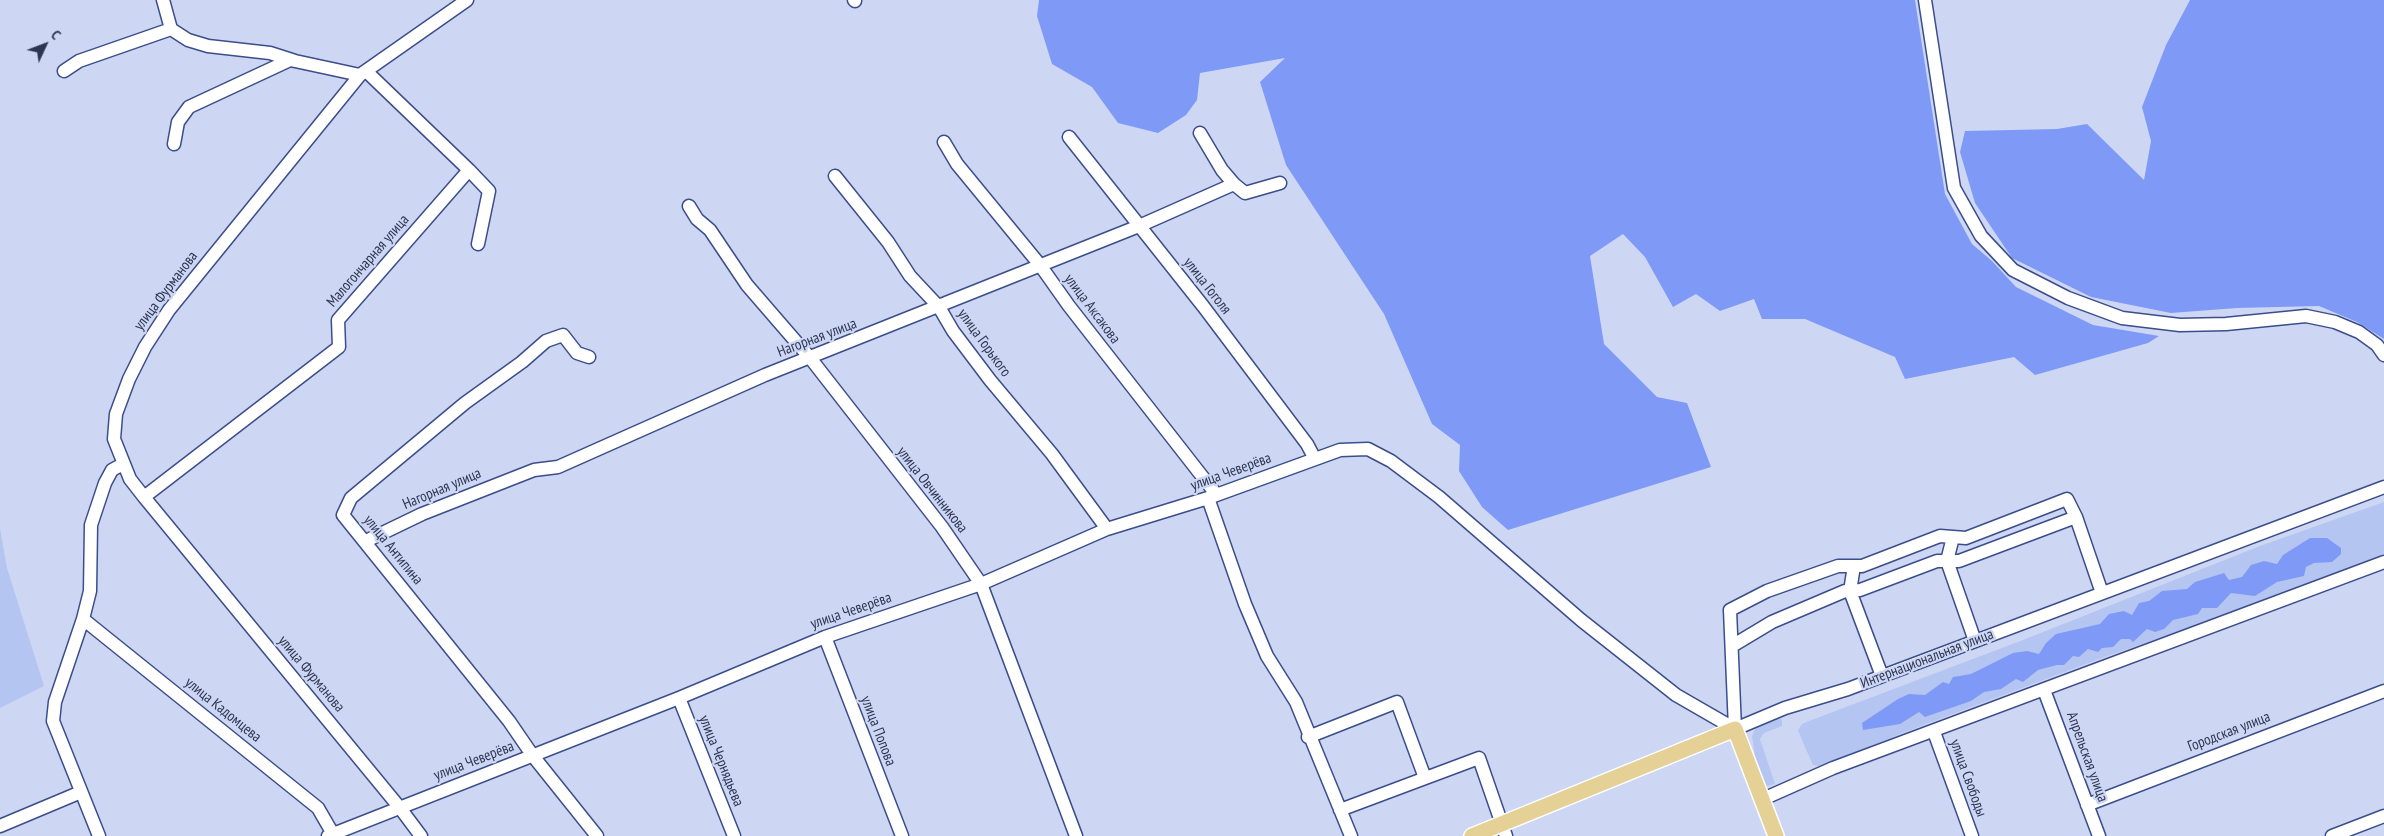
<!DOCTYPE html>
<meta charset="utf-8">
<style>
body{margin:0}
#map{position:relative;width:2384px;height:836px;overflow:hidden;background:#cdd7f4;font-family:"PT Sans Narrow",sans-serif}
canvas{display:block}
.north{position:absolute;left:20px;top:20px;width:50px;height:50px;-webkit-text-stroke:4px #cdd7f4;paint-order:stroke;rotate:47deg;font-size:14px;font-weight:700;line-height:20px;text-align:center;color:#2c3652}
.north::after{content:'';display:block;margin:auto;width:18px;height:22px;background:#2c3652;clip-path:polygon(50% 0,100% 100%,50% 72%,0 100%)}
</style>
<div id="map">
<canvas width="2384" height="836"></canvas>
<div class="north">С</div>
</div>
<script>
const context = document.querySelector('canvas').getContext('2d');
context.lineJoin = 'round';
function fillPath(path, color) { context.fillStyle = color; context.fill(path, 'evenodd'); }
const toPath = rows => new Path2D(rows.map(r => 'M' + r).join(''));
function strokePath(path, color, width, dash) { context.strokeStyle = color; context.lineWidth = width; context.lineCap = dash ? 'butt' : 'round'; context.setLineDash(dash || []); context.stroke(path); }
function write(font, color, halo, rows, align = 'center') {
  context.font = font + ' "PT Sans Narrow",sans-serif'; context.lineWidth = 4.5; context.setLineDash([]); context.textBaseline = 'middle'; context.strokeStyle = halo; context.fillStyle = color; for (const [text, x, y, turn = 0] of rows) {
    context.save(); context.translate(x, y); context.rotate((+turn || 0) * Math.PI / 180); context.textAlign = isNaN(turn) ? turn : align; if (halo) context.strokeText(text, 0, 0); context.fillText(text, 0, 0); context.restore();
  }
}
const green = toPath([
 [2384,502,2384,554,2255,605,2102,658,1905,732,1835,761,1819,766,1813,765,1805,747,1798,730,1802,724,1809,721,2023,640,2260,546],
 [0,528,7,568,44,686,0,708],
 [1779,717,1782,721,1782,726,1764,733,1760,739,1775,784,1766,786,1756,762,1752,736,1756,727,1762,721]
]);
const forest = toPath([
 [1039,0,1915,0,1945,194,1972,244,1992,261,2016,287,2093,325,2159,336,2148,343,2035,375,2014,357,1905,379,1895,357,1805,319,1762,319,1754,299,1720,311,1696,294,1673,307,1645,257,1623,234,1590,256,1604,344,1657,397,1687,403,1711,467,1508,530,1482,507,1459,471,1460,445,1432,424,1384,314,1286,165,1260,82,1285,58,1200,73,1197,100,1186,115,1158,133,1118,123,1092,87,1052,64,1037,16],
 [2190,0,2384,0,2384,339,2357,322,2319,306,2237,308,2171,313,2091,297,2012,258,1975,203,1960,152,1965,131,2057,129,2087,124,2144,180,2151,141,2142,107,2166,45],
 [2310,538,2327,538,2341,548,2341,554,2332,562,2314,563,2306,567,2304,576,2277,582,2255,596,2231,593,2217,608,2202,608,2198,614,2173,620,2164,629,2155,632,2147,629,2133,642,2130,639,2121,639,2113,647,2102,648,2098,652,2088,649,2079,657,2073,656,2064,665,2057,665,2038,670,2023,682,2016,679,2001,689,1984,692,1971,701,1925,717,1919,712,1900,724,1863,730,1862,723,1898,699,1909,694,1925,695,1943,682,1949,684,1953,677,1971,674,2013,653,2027,651,2039,654,2046,643,2056,634,2100,624,2109,614,2124,611,2132,615,2139,603,2149,601,2162,591,2187,589,2195,582,2224,573,2229,580,2242,577,2251,565,2264,561,2277,564,2283,555]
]);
const minor = toPath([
 [163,0,171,29,188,40,208,46,270,53,295,61,360,75],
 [854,0,855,1],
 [1925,0,1954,188,1981,236,2013,270,2068,298,2122,318,2180,325,2226,324,2306,316,2335,322,2359,332,2377,345,2384,355],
 [64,71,79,61,171,29],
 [1200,133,1222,170,1234,184],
 [1069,137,1203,306,1307,444,1315,459],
 [944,142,957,164,1040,265,1069,306,1216,494],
 [174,144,178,122,189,107,290,60],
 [469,170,489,191,478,244],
 [835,176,888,242,910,276,939,307,953,331,990,380,1052,454,1107,529],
 [689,206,697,219,710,230,747,285,811,359,942,527,981,584,1076,836],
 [589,357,577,353,563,335,546,341,522,362,465,403,351,498,343,515,509,721,533,756,597,836],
 [144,497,339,347,338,320,469,170,366,71],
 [1208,498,1245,604,1267,656,1296,702,1351,836],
 [1953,537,1947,561,1975,641],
 [366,541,422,514,534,470,558,467,765,375,1139,226,1234,184,1245,193,1280,183],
 [1854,566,1850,591,1882,676],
 [83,619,318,808,333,834],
 [825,637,902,836],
 [1732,646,1772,622,1845,591,1860,590,1937,561,1959,561,2076,517,2102,593],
 [2044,690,2099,836],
 [679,698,734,836],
 [1735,729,1785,708,1848,689,2384,487],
 [1735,729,1730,610,1767,591,1838,566,1862,566,1940,536,1966,538,2067,499,2076,517],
 [1934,732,1972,836],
 [1308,737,1397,702,1425,778],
 [1763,799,1833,768,2384,562],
 [2087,805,2384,691],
 [1340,810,1479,758,1506,836],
 [0,826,81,792],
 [99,836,53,721,55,702,83,619,90,591,91,525,105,483,112,470,123,464],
 [328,836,679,698,825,637,981,584,1107,529,1208,498,1340,450,1368,449,1391,461,1439,497,1581,620,1676,695,1735,729],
 [421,836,400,808,144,497,130,479,114,439,116,414,129,379,145,347,169,310,360,75,467,0],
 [2332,836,2384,816]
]);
const major = toPath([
 [1472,836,1735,729,1776,836]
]);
const streetNames = [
 ["Малогончарная улица",368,261,-49],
 ["улица Гоголя",1207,286,52],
 ["улица Фурманова",166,291,-53],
 ["улица Аксакова",1092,309,53],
 ["Нагорная улица",817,338,-21],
 ["улица Горького",984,343,54],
 ["улица Чеверёва",1231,472,-20],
 ["Нагорная улица",442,489,-23],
 ["улица Овчинникова",932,490,52],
 ["улица Антипина",393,550,51],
 ["улица Чеверёва",851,611,-19],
 ["Интернациональная улица",1927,659,-21],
 ["улица Фурманова",311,674,50],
 ["улица Кадомцева",223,710,39],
 ["улица Попова",878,731,69],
 ["Городская улица",2229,732,-21],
 ["Апрельская улица",2087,757,70],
 ["улица Чеверёва",474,761,-21],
 ["улица Чернядьева",721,761,68],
 ["улица Свободы",1968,778,70]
];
fillPath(green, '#b5c5f1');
fillPath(forest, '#7e9af6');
strokePath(minor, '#3b4d8a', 15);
strokePath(major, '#fff', 18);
strokePath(minor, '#fff', 12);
strokePath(major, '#e5d095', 15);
write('15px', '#2c3652', '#cdd7f4', streetNames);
</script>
